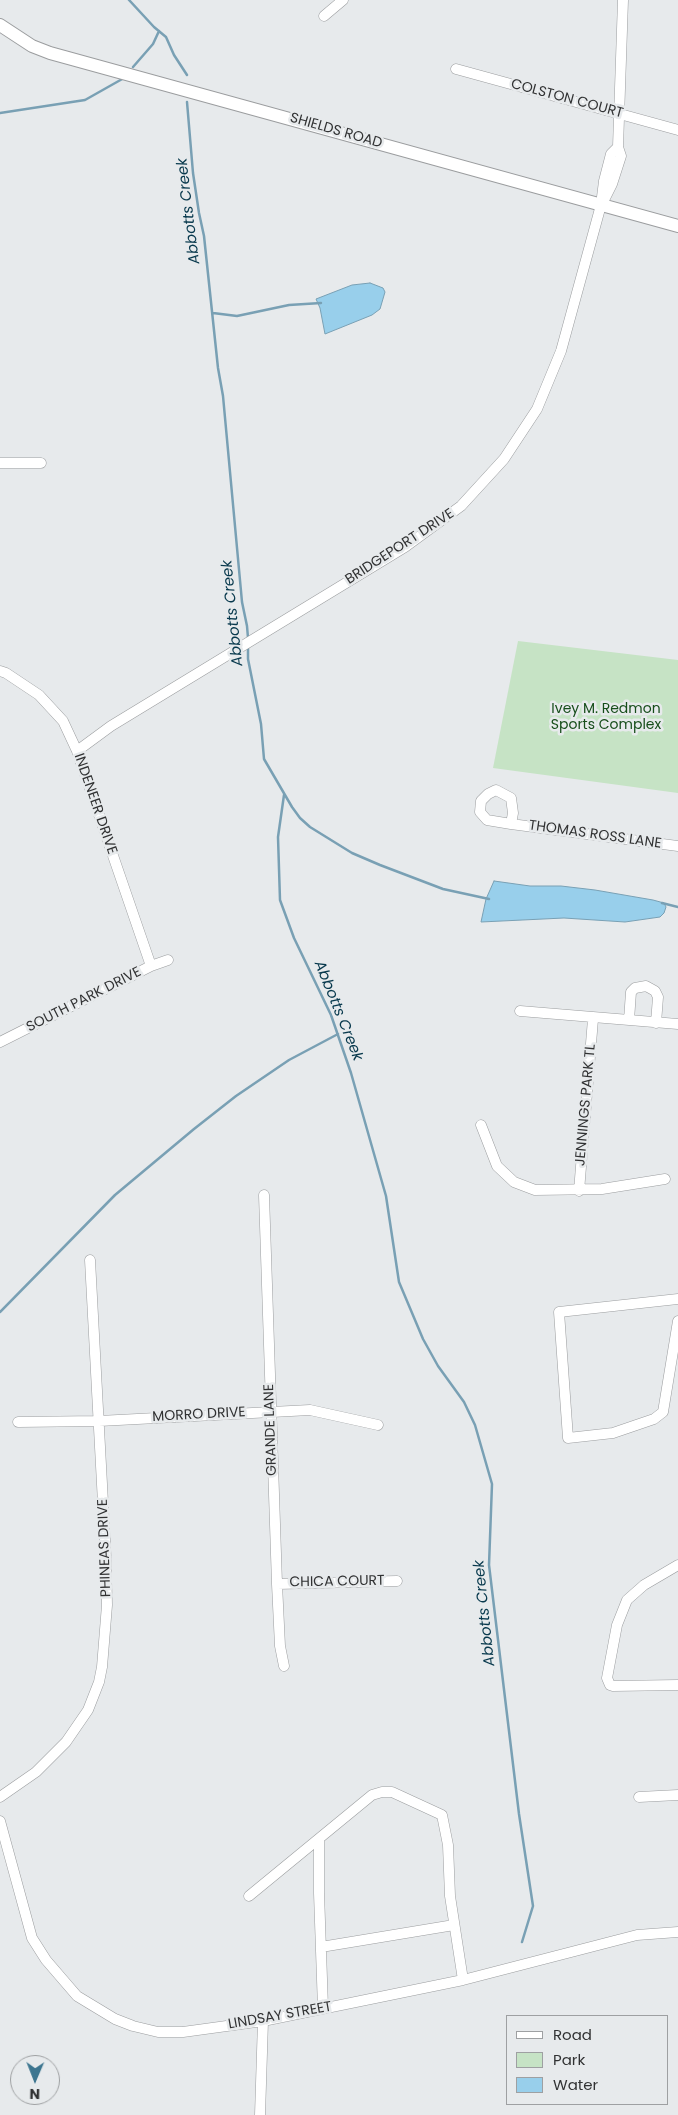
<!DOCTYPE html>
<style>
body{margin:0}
#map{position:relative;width:678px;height:2115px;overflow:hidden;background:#e7eaec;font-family:Poppins,sans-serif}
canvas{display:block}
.legend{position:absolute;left:506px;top:2015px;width:162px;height:90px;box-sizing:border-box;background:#e7eaec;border:1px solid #9ea0a2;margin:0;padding:6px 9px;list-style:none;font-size:15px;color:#313233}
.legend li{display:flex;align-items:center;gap:10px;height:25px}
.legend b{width:25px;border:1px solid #9ea0a2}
.north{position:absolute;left:10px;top:2055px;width:50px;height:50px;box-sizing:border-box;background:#e7eaec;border:1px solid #9ea0a2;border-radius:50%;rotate:181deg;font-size:14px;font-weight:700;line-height:20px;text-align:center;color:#313233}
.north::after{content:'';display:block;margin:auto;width:18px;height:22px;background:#3d7690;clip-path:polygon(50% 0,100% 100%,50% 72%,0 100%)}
</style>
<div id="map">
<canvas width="678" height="2115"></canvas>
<ul class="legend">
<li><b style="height:6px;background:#fff"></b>Road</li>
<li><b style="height:14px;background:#c6e3c5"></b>Park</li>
<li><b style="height:14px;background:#98cfeb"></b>Water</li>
</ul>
<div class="north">N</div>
</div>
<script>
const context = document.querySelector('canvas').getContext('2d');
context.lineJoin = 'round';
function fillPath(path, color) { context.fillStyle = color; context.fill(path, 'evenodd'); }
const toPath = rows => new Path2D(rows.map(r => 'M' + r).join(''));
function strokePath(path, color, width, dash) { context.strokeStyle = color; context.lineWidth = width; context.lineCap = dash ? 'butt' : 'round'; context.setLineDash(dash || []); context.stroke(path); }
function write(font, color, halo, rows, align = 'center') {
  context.font = font + ' Poppins,sans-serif'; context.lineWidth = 5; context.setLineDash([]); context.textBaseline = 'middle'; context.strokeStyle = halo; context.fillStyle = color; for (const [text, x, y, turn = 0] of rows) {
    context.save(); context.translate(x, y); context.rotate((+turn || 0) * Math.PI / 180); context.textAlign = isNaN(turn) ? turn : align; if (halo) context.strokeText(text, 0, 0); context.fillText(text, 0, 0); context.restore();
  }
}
const green = toPath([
 [518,641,678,660,678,793,493,768]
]);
const water = toPath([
 [370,283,383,288,385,292,380,309,372,315,325,334,320,308,316,299,352,285,370,283],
 [494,881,530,886,561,886,595,890,653,900,664,903,666,907,664,913,660,917,625,922,564,918,481,922,486,899,494,881]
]);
const stream = toPath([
 [129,0,154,27,166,37,174,55,187,75],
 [133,67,153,44,159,31],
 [187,102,193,173,199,213,204,236,218,368,223,396,242,602,247,626,248,638],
 [0,113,85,100,124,78],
 [213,313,237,316,289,305,321,303],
 [248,646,248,659,261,724,264,759,292,807,300,818,310,827,352,853,380,865,443,889,489,899],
 [284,795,278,837,280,900,294,938,331,1015,351,1073,386,1196,399,1282,423,1339,438,1366,464,1402,475,1425,492,1484,489,1565,519,1814,533,1906,522,1942],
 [662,903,678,907],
 [0,1312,115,1195,194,1129,236,1096,289,1060,338,1034]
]);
const minor = toPath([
 [324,16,343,0],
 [456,69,678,130],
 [604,200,612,184,621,156,618,147,623,0],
 [0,463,41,463],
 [0,671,6,673,39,695,63,721,77,751,151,966],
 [77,751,111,726,405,547,461,506,504,459,537,409,561,351,601,205,604,181,611,154,618,147],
 [511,824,513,813,511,798,496,790,488,794,481,801,480,812,487,820,511,824,678,846],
 [520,1011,678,1024],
 [629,1020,631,992,635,988,646,986,655,991,658,997,656,1023],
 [0,1042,151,966,168,960],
 [481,1125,497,1166,514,1182,535,1190,602,1189,665,1179],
 [579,1191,593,1019],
 [264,1195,277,1584,280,1646,284,1666],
 [678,1299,559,1312,568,1438,613,1433,654,1419,663,1412,678,1321],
 [18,1422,99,1421,310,1410,378,1425],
 [678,1565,644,1585,627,1600,617,1625,607,1678,610,1685,613,1686,678,1685],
 [277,1584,397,1581],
 [0,1797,36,1772,66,1742,88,1710,99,1682,102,1667,107,1605,106,1559,90,1260],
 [639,1797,678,1795],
 [0,1821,32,1938,46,1960,77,1996,115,2019,133,2026,158,2032,183,2032,263,2021,463,1980,637,1935,678,1932],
 [319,1841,319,1893,323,2008],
 [249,1896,372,1795,382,1792,392,1792,442,1815,448,1845,450,1896,463,1980],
 [321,1947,454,1925],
 [260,2115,263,2021]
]);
const tertiary = toPath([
 [0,25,32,46,50,53,678,226]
]);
const streetNames = [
 ["COLSTON COURT",567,99,15],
 ["SHIELDS ROAD",336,131,16],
 ["BRIDGEPORT DRIVE",400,547,-33],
 ["INDENEER DRIVE",95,804,71],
 ["THOMAS ROSS LANE",595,835,8],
 ["SOUTH PARK DRIVE",84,1000,-27],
 ["JENNINGS PARK TL",586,1105,-85],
 ["MORRO DRIVE",199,1415,-3],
 ["GRANDE LANE",271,1430,-92],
 ["PHINEAS DRIVE",105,1548,-92],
 ["CHICA COURT",337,1582,-1],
 ["LINDSAY STREET",280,2016,-10]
];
const parkNames = [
 ["Ivey M. Redmon",606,709],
 ["Sports Complex",606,725]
];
const waterNames = [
 ["Abbotts Creek",189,211,-97],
 ["Abbotts Creek",233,613,-96],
 ["Abbotts Creek",338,1011,68],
 ["Abbotts Creek",485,1613,-96]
];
fillPath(green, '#c6e3c5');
fillPath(water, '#98cfeb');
strokePath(water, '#79a0b4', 1);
strokePath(stream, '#79a0b4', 2.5);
strokePath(minor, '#9b9d9f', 11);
strokePath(tertiary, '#9b9d9f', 14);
strokePath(minor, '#fff', 10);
strokePath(tertiary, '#fff', 12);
write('14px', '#313233', '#e7eaec', streetNames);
write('14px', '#174e1b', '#e7eaec', parkNames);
write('italic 15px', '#08394d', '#e7eaec', waterNames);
</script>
